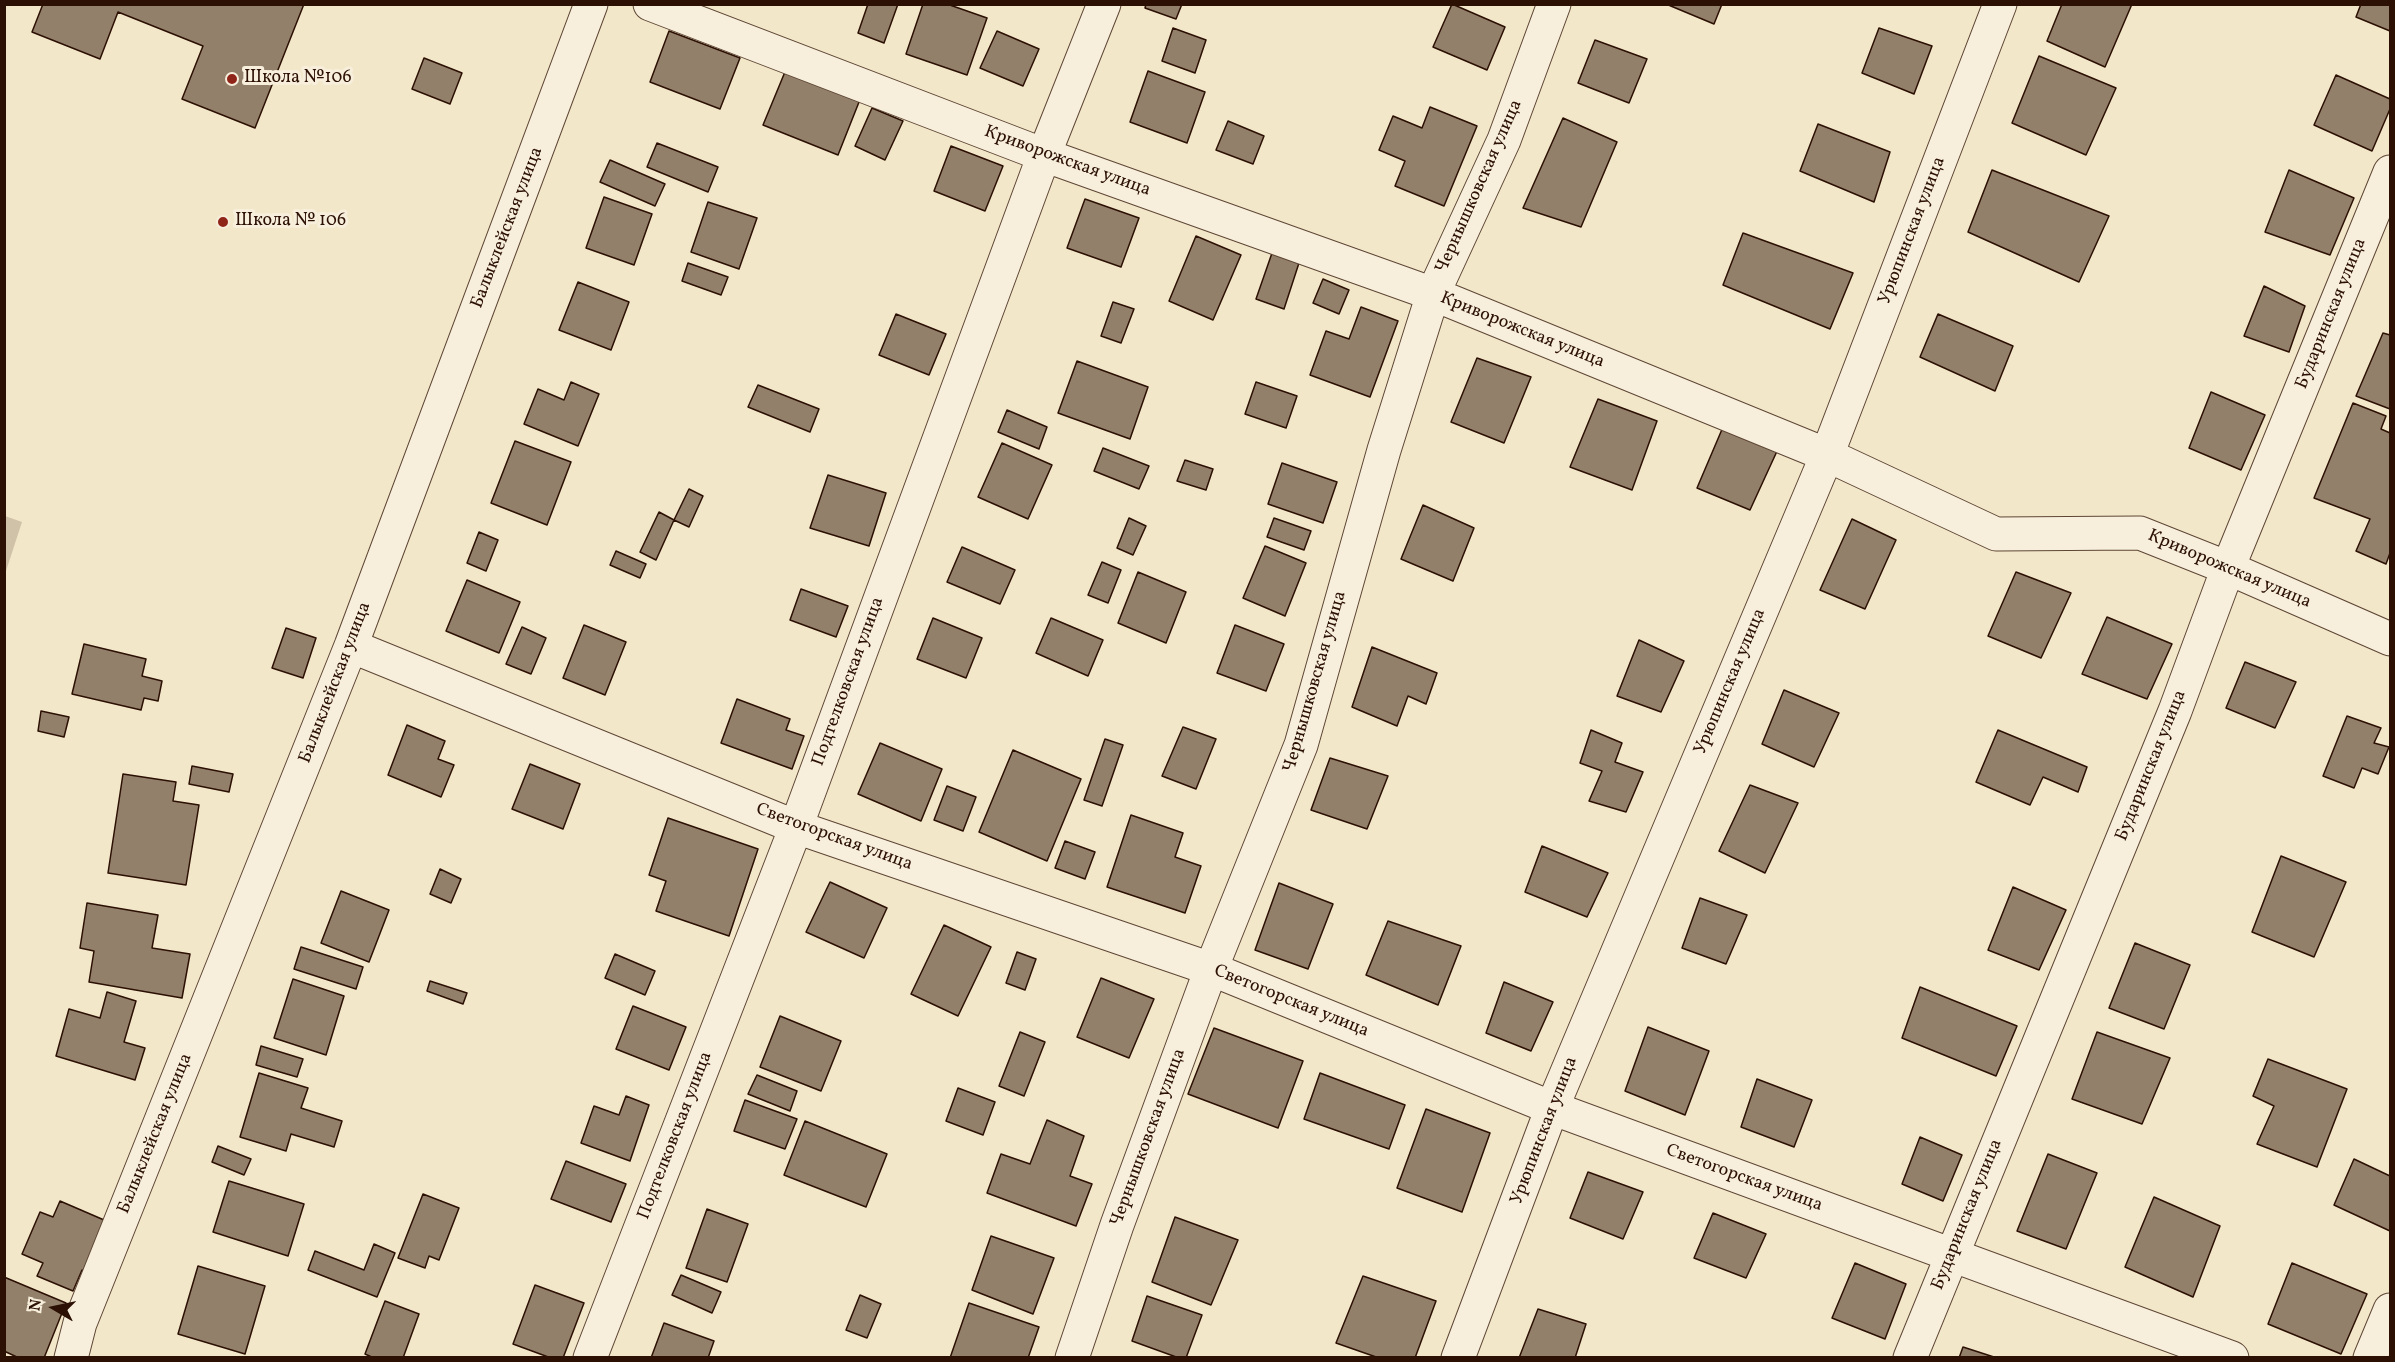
<!DOCTYPE html>
<meta charset="utf-8">
<style>
body{margin:0}
#map{position:relative;width:2395px;height:1362px;overflow:hidden;background:#f2e7c9;font-family:Vollkorn,serif}
canvas{display:block}
.frame{position:absolute;inset:0;border:6px solid #2c1004;pointer-events:none}
.north{position:absolute;left:24px;top:1278px;width:60px;height:60px;-webkit-text-stroke:4px #f7efdc;paint-order:stroke;rotate:279deg;font-size:16px;font-weight:700;line-height:24px;text-align:center;color:#2c1004}
.north::after{content:'';display:block;margin:auto;width:21px;height:27px;background:#2c1004;clip-path:polygon(50% 0,100% 100%,50% 72%,0 100%)}
</style>
<div id="map">
<canvas width="2395" height="1362"></canvas>
<div class="frame"></div>
<div class="north">N</div>
</div>
<script>
const context = document.querySelector('canvas').getContext('2d');
context.lineJoin = 'round';
function fillPath(path, color) { context.fillStyle = color; context.fill(path, 'evenodd'); }
const toPath = rows => new Path2D(rows.map(r => 'M' + r).join(''));
function strokePath(path, color, width, dash) { context.strokeStyle = color; context.lineWidth = width; context.lineCap = dash ? 'butt' : 'round'; context.setLineDash(dash || []); context.stroke(path); }
function write(font, color, halo, rows, align = 'center') {
  context.font = font + ' Vollkorn,serif'; context.lineWidth = 6; context.setLineDash([]); context.textBaseline = 'middle'; context.strokeStyle = halo; context.fillStyle = color; for (const [text, x, y, turn = 0] of rows) {
    context.save(); context.translate(x, y); context.rotate((+turn || 0) * Math.PI / 180); context.textAlign = isNaN(turn) ? turn : align; if (halo) context.strokeText(text, 0, 0); context.fillText(text, 0, 0); context.restore();
  }
}
const green = toPath([
 [5,516,22,522,5,574,4,516]
]);
const building = toPath([
 [43,4,304,4,255,128,182,99,203,46,118,12,100,59,32,32,43,4],
 [868,4,898,4,884,43,858,33,868,4],
 [923,4,947,4,987,18,967,75,906,54,923,4],
 [1146,4,1182,4,1176,19,1145,8,1146,4],
 [1452,4,1505,27,1487,70,1433,47,1452,4],
 [1666,4,1722,4,1714,24,1666,4],
 [2062,4,2132,4,2105,67,2047,41,2062,4],
 [2361,4,2390,4,2390,31,2356,17,2361,4],
 [1173,28,1206,40,1195,73,1162,61,1173,28],
 [1879,28,1932,46,1914,94,1862,73,1879,28],
 [669,31,740,58,720,109,650,82,669,31],
 [997,31,1039,49,1023,86,980,68,997,31],
 [1595,40,1647,59,1629,103,1578,83,1595,40],
 [2039,56,2116,88,2086,155,2012,123,2039,56],
 [424,58,462,73,450,104,412,89,424,58],
 [787,67,861,97,838,155,763,125,787,67],
 [1148,71,1205,92,1187,143,1130,122,1148,71],
 [2336,75,2390,99,2390,109,2372,151,2314,125,2336,75],
 [1430,107,1477,126,1444,206,1395,186,1405,161,1379,150,1393,116,1422,128,1430,107],
 [872,108,903,121,885,160,855,146,872,108],
 [1563,118,1617,142,1581,227,1523,208,1563,118],
 [1228,121,1264,136,1253,164,1216,150,1228,121],
 [1818,124,1890,152,1874,202,1800,171,1818,124],
 [657,143,718,167,708,192,647,167,657,143],
 [951,146,1003,166,985,211,934,191,951,146],
 [610,160,665,184,655,206,600,182,610,160],
 [1992,170,2109,216,2079,282,1968,232,1992,170],
 [2289,170,2354,198,2330,255,2265,232,2289,170],
 [604,197,652,214,634,265,586,248,604,197],
 [1085,199,1139,218,1121,267,1067,248,1085,199],
 [708,202,757,218,739,269,691,252,708,202],
 [1743,233,1853,273,1830,329,1723,285,1743,233],
 [1196,236,1241,255,1213,320,1169,301,1196,236],
 [1272,253,1299,263,1284,309,1256,299,1272,253],
 [688,263,728,277,721,295,682,281,688,263],
 [1323,279,1349,290,1339,314,1313,303,1323,279],
 [578,282,629,302,611,350,559,330,578,282],
 [2264,286,2305,306,2289,352,2244,336,2264,286],
 [1113,302,1134,309,1121,343,1101,336,1113,302],
 [1361,307,1398,321,1370,397,1310,375,1326,331,1349,339,1361,307],
 [896,314,946,334,929,375,879,355,896,314],
 [1938,314,2013,346,1995,391,1920,357,1938,314],
 [2383,333,2390,335,2390,409,2356,396,2383,333],
 [1477,358,1531,377,1504,443,1451,422,1477,358],
 [1077,361,1148,387,1130,439,1058,413,1077,361],
 [571,382,599,394,578,446,524,424,538,389,564,400,571,382],
 [1256,382,1297,396,1286,428,1245,414,1256,382],
 [758,385,819,409,810,432,748,407,758,385],
 [2211,392,2265,415,2241,470,2189,448,2211,392],
 [1598,399,1657,421,1632,490,1570,467,1598,399],
 [2353,403,2386,416,2381,429,2390,433,2390,553,2386,564,2356,551,2370,519,2314,498,2353,403],
 [1007,410,1047,427,1039,449,998,432,1007,410],
 [1723,427,1778,449,1750,510,1697,488,1723,427],
 [515,441,571,462,547,525,491,503,515,441],
 [1002,443,1052,465,1028,519,978,497,1002,443],
 [1103,448,1149,466,1139,489,1094,471,1103,448],
 [1185,460,1213,469,1206,490,1177,481,1185,460],
 [1282,463,1337,482,1323,523,1268,504,1282,463],
 [828,475,886,493,869,546,810,528,828,475],
 [689,489,703,496,689,527,674,520,689,489],
 [1423,505,1474,528,1453,581,1401,559,1423,505],
 [659,512,674,520,656,560,640,552,659,512],
 [1129,518,1146,526,1133,555,1117,548,1129,518],
 [1274,518,1311,531,1304,550,1267,537,1274,518],
 [1852,519,1896,540,1865,609,1820,590,1852,519],
 [479,532,498,540,486,571,467,563,479,532],
 [1265,546,1306,563,1285,616,1243,598,1265,546],
 [962,547,1015,570,1000,604,947,582,962,547],
 [616,551,646,564,640,578,610,565,616,551],
 [1102,562,1121,570,1108,603,1088,595,1102,562],
 [1138,572,1186,592,1166,643,1118,623,1138,572],
 [2016,572,2071,593,2041,658,1988,636,2016,572],
 [467,580,520,602,499,653,446,631,467,580],
 [801,589,848,606,836,637,790,620,801,589],
 [2107,617,2172,644,2147,699,2082,674,2107,617],
 [933,618,982,638,966,678,917,659,933,618],
 [1051,618,1103,640,1088,676,1036,653,1051,618],
 [584,625,626,642,605,695,563,678,584,625],
 [1235,625,1284,644,1266,691,1217,673,1235,625],
 [522,627,546,638,531,674,506,664,522,627],
 [286,628,316,638,303,678,272,668,286,628],
 [1639,640,1684,661,1661,712,1617,696,1639,640],
 [84,644,146,659,142,676,162,681,158,701,144,698,141,710,72,694,84,644],
 [1372,647,1437,673,1426,704,1408,696,1397,726,1352,707,1372,647],
 [2245,662,2296,682,2275,728,2226,708,2245,662],
 [1784,690,1839,713,1814,767,1762,744,1784,690],
 [737,699,790,719,786,730,804,736,792,769,721,743,737,699],
 [41,711,69,717,64,737,38,731,41,711],
 [2347,716,2381,728,2374,743,2389,747,2378,774,2362,768,2354,788,2323,776,2347,716],
 [407,725,445,741,438,759,454,765,441,797,388,775,407,725],
 [1183,727,1216,739,1196,789,1162,776,1183,727],
 [1591,730,1622,743,1615,762,1643,772,1626,812,1589,801,1602,771,1580,763,1591,730],
 [1998,730,2087,767,2078,792,2043,777,2030,805,1976,782,1998,730],
 [1105,739,1123,745,1102,806,1084,800,1105,739],
 [880,743,942,769,921,821,858,794,880,743],
 [1013,750,1081,779,1047,861,979,832,1013,750],
 [1330,758,1388,776,1367,829,1311,810,1330,758],
 [530,764,580,784,563,829,512,809,530,764],
 [192,766,233,774,229,792,189,784,192,766],
 [123,774,176,782,173,801,199,805,186,885,108,873,123,774],
 [1750,785,1798,803,1765,873,1719,851,1750,785],
 [947,786,976,797,963,831,934,820,947,786],
 [1131,815,1183,833,1175,857,1201,866,1185,913,1107,887,1131,815],
 [668,818,758,849,729,936,656,911,666,881,649,875,668,818],
 [1065,841,1095,852,1085,879,1055,868,1065,841],
 [1542,846,1608,873,1587,917,1525,892,1542,846],
 [2281,856,2346,882,2314,957,2252,932,2281,856],
 [440,869,461,879,451,903,430,894,440,869],
 [830,882,887,908,864,958,806,932,830,882],
 [1279,883,1333,904,1308,969,1255,950,1279,883],
 [2013,887,2066,910,2039,970,1988,950,2013,887],
 [341,891,389,910,369,962,321,943,341,891],
 [1700,898,1747,915,1726,964,1682,948,1700,898],
 [87,903,158,915,152,948,190,954,182,998,89,982,94,951,80,948,87,903],
 [1388,921,1461,946,1438,1005,1366,975,1388,921],
 [944,925,991,947,958,1016,911,994,944,925],
 [2135,943,2190,965,2164,1029,2109,1008,2135,943],
 [301,947,363,967,356,989,294,969,301,947],
 [1017,952,1036,959,1025,990,1006,983,1017,952],
 [615,954,655,971,645,995,605,978,615,954],
 [1101,978,1154,999,1129,1058,1077,1037,1101,978],
 [293,979,344,996,326,1055,274,1038,293,979],
 [430,981,467,993,463,1004,427,991,430,981],
 [1504,982,1553,1002,1531,1051,1486,1033,1504,982],
 [1920,987,2017,1026,1996,1076,1902,1038,1920,987],
 [107,992,136,1001,124,1042,145,1048,135,1080,56,1056,69,1009,100,1018,107,992],
 [633,1006,686,1027,669,1070,616,1049,633,1006],
 [780,1016,841,1041,821,1091,760,1067,780,1016],
 [1648,1027,1709,1051,1685,1115,1625,1091,1648,1027],
 [1214,1028,1303,1061,1278,1128,1188,1094,1214,1028],
 [1020,1032,1045,1042,1024,1096,999,1086,1020,1032],
 [2097,1032,2170,1058,2142,1124,2072,1099,2097,1032],
 [261,1046,303,1059,297,1077,256,1065,261,1046],
 [2268,1059,2347,1089,2317,1167,2257,1144,2274,1106,2253,1096,2268,1059],
 [259,1073,308,1088,301,1108,342,1121,334,1147,291,1134,286,1151,240,1137,259,1073],
 [1320,1073,1405,1105,1389,1149,1304,1119,1320,1073],
 [757,1075,797,1091,790,1111,748,1094,757,1075],
 [1757,1079,1812,1100,1794,1147,1741,1127,1757,1079],
 [958,1088,995,1102,983,1135,946,1121,958,1088],
 [626,1096,649,1105,630,1161,581,1143,594,1106,619,1115,626,1096],
 [745,1100,797,1119,785,1149,734,1131,745,1100],
 [1426,1109,1490,1133,1462,1212,1397,1188,1426,1109],
 [1047,1120,1084,1136,1070,1176,1092,1184,1076,1226,987,1193,1001,1154,1030,1164,1047,1120],
 [805,1121,887,1154,866,1207,784,1175,805,1121],
 [1920,1137,1962,1155,1943,1201,1902,1184,1920,1137],
 [218,1146,251,1159,244,1175,212,1162,218,1146],
 [2048,1154,2097,1173,2066,1249,2017,1231,2048,1154],
 [2354,1159,2390,1176,2390,1231,2334,1205,2354,1159],
 [566,1161,626,1184,611,1222,551,1199,566,1161],
 [1588,1172,1643,1192,1623,1239,1570,1218,1588,1172],
 [229,1181,304,1204,288,1256,213,1232,229,1181],
 [423,1194,459,1208,439,1260,429,1256,425,1268,398,1258,423,1194],
 [2154,1197,2220,1226,2193,1297,2125,1267,2154,1197],
 [60,1201,111,1223,89,1273,82,1270,73,1291,37,1276,43,1263,22,1254,40,1212,53,1217,60,1201],
 [707,1209,748,1224,727,1282,686,1268,707,1209],
 [1713,1213,1766,1234,1746,1278,1694,1258,1713,1213],
 [1175,1217,1238,1240,1211,1305,1152,1282,1175,1217],
 [991,1236,1054,1258,1033,1314,972,1290,991,1236],
 [374,1244,395,1253,377,1297,308,1270,315,1251,364,1270,374,1244],
 [1855,1263,1906,1284,1885,1339,1832,1318,1855,1263],
 [2292,1263,2367,1294,2341,1354,2268,1324,2292,1263],
 [198,1266,265,1286,245,1354,178,1334,198,1266],
 [681,1275,721,1292,712,1313,672,1295,681,1275],
 [1363,1276,1436,1301,1415,1358,1379,1358,1336,1343,1363,1276],
 [4,1277,66,1303,44,1358,19,1358,4,1351,4,1277],
 [535,1285,584,1303,563,1358,551,1358,513,1344,535,1285],
 [860,1295,881,1304,867,1338,846,1330,860,1295],
 [1147,1296,1202,1315,1186,1358,1179,1358,1132,1341,1147,1296],
 [385,1301,419,1314,403,1358,374,1358,365,1354,385,1301],
 [969,1303,1039,1327,1028,1358,950,1358,969,1303],
 [1538,1309,1586,1324,1575,1358,1519,1358,1538,1309],
 [664,1323,714,1341,708,1358,651,1358,664,1323],
 [1963,1347,1997,1358,1959,1358,1963,1347]
]);
const minor = toPath([
 [650,4,1044,155,1433,294,1827,455,1996,534,2140,533,2228,568,2390,639],
 [351,646,796,827,1211,969,1552,1108,2232,1358],
 [71,1358,80,1323,351,646,591,4],
 [590,1358,796,827,1044,155,1104,4],
 [1072,1358,1117,1225,1211,969,1301,745,1384,450,1433,294,1504,140,1554,4],
 [1458,1358,1552,1108,1827,455,2000,4],
 [1910,1358,2175,711,2228,568,2390,172],
 [2370,1358,2390,1310]
]);
const markers = [
 [232,79,6,"#8f2418"],
 [223,222,6,"#8f2418"]
];
const poiNames = [
 ["Школа №106",244,79],
 ["Школа № 106",235,222]
];
const streetNames = [
 ["Криворожская улица",1067,162,20],
 ["Чернышковская улица",1480,187,-66],
 ["Балыклейская улица",508,228,-69],
 ["Урюпинская улица",1913,231,-69],
 ["Бударинская улица",2332,314,-68],
 ["Криворожская улица",1522,331,22],
 ["Криворожская улица",2229,570,23],
 ["Подтелковская улица",849,682,-70],
 ["Чернышковская улица",1316,682,-74],
 ["Урюпинская улица",1731,682,-67],
 ["Балыклейская улица",336,683,-69],
 ["Бударинская улица",2152,766,-68],
 ["Светогорская улица",834,838,20],
 ["Светогорская улица",1291,1002,22],
 ["Урюпинская улица",1545,1131,-69],
 ["Балыклейская улица",156,1134,-68],
 ["Подтелковская улица",676,1136,-69],
 ["Чернышковская улица",1149,1138,-70],
 ["Светогорская улица",1744,1179,20],
 ["Бударинская улица",1968,1215,-68]
];
fillPath(green, '#d0c2a8');
fillPath(building, '#93806a');
strokePath(building, '#2c1004', 1.5);
strokePath(minor, '#5e4635', 35);
strokePath(minor, '#f7efdc', 33);
for (const [x, y, r, color] of markers) { const dot = new Path2D(); dot.arc(x, y, r, 0, 2 * Math.PI); context.fillStyle = color; context.fill(dot); strokePath(dot, '#f7efdc', 2); }
write('18px', '#2c1004', '#f7efdc', poiNames, 'left');
write('18px', '#2c1004', '#f7efdc', streetNames);
</script>
